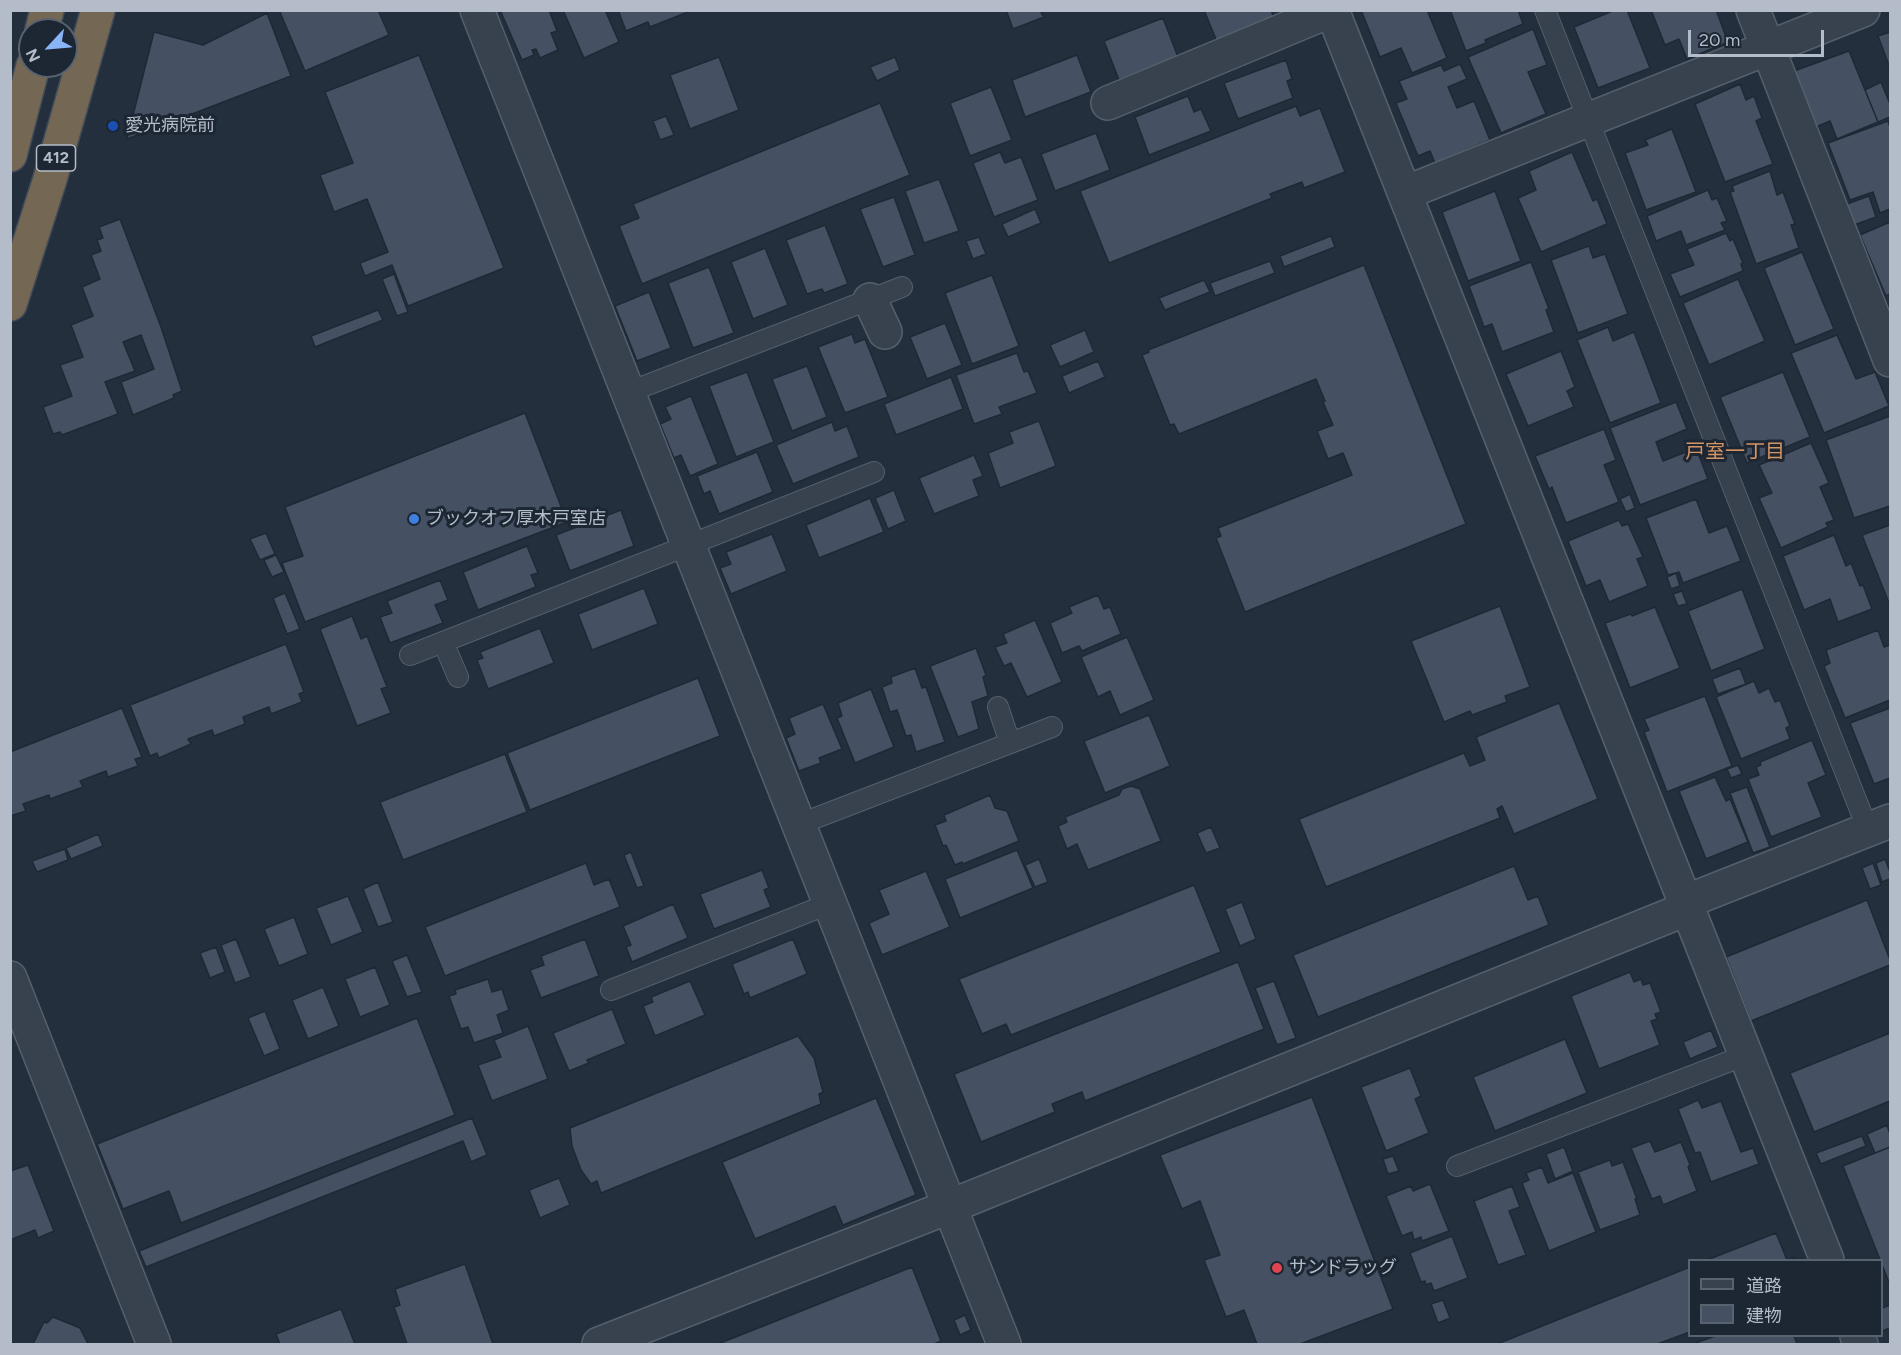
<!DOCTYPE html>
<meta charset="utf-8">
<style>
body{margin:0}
#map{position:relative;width:1901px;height:1355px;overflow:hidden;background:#242f3e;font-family:Figtree,"Noto Sans JP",sans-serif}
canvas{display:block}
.frame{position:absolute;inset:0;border:12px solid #b4bcc9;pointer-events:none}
.legend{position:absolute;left:1688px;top:1259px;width:195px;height:78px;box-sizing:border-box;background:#1d2633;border:2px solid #59626f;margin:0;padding:8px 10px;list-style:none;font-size:18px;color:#b4bcc9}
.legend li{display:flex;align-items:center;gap:12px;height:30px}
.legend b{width:30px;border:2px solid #59626f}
.north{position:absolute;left:18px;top:18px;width:60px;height:60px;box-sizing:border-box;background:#1d2633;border:2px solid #59626f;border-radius:50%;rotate:244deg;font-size:16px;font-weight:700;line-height:24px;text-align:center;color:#b4bcc9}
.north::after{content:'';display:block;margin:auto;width:21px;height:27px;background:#8ab4f8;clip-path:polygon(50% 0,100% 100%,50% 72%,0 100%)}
.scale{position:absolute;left:1688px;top:30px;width:136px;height:27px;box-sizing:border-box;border:3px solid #b4bcc9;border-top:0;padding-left:8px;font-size:18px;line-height:21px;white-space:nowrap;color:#b4bcc9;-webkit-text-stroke:4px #1d2633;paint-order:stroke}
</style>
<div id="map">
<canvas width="1901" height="1355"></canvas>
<div class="frame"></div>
<ul class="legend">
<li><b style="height:8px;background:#38414e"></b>道路</li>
<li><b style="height:16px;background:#455162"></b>建物</li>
</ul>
<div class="north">N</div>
<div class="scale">20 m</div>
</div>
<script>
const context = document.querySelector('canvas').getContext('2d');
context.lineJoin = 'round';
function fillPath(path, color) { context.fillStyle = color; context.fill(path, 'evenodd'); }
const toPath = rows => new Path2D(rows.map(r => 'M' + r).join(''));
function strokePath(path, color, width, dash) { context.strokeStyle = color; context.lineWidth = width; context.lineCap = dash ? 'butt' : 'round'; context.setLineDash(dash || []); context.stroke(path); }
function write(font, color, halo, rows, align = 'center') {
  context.font = font + ' Figtree,"Noto Sans JP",sans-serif'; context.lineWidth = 6; context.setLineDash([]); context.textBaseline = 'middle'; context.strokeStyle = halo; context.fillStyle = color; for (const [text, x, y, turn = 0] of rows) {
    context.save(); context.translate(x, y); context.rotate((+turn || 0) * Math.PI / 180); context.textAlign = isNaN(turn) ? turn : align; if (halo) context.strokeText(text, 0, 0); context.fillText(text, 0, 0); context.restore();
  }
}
const building = toPath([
 [279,10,378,10,389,35,305,71,279,10],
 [500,10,549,10,557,31,551,33,558,50,540,58,536,49,532,50,534,55,522,60,500,10],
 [563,10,605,10,619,42,584,58,563,10],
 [618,10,693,10,650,27,648,22,626,31,618,10],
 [1006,10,1047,10,1041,13,1044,17,1013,29,1006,10],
 [1204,10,1271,10,1275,21,1218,44,1204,10],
 [1361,10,1427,10,1447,58,1412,73,1401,48,1380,57,1361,10],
 [1450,10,1518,10,1523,24,1485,40,1486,43,1466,51,1450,10],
 [1615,10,1627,10,1650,68,1598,88,1574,27,1615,10],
 [1651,10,1716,10,1728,42,1687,59,1679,39,1665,45,1651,10],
 [267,13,291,76,127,139,154,32,203,45,267,13],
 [1163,18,1178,57,1119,80,1104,41,1163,18],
 [1533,29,1547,65,1528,72,1546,114,1501,133,1468,57,1533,29],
 [1890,32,1890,68,1878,36,1890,32],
 [1849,51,1878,122,1837,139,1830,121,1816,127,1794,71,1849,51],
 [419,55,504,268,408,306,392,265,365,276,360,263,388,252,367,199,334,212,320,175,353,163,325,92,419,55],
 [1077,55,1091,92,1025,117,1012,80,1077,55],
 [719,57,739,110,690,129,670,75,719,57],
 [895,57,900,70,877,81,870,67,895,57],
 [1286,60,1292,79,1287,81,1293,98,1238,119,1224,83,1286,60],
 [1460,64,1467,79,1448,87,1457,108,1474,101,1490,140,1435,163,1430,151,1418,156,1396,103,1407,99,1399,81,1441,65,1444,71,1460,64],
 [1881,82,1890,104,1890,117,1878,122,1865,90,1881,82],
 [1740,84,1746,100,1754,96,1762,118,1756,121,1773,164,1725,182,1695,104,1740,84],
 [991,87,1012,140,970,156,950,103,991,87],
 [1188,96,1194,112,1201,109,1211,131,1149,155,1135,117,1188,96],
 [880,103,910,175,642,284,619,226,639,218,633,204,880,103],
 [1296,106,1300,116,1320,108,1345,172,1304,188,1302,182,1270,194,1272,198,1109,263,1080,191,1296,106],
 [666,116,674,135,660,140,653,121,666,116],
 [1888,121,1890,127,1890,209,1880,213,1873,192,1850,200,1828,143,1888,121],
 [1672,129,1696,192,1646,210,1625,153,1648,145,1645,140,1672,129],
 [1096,133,1110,170,1055,191,1041,154,1096,133],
 [1000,152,1005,163,1021,157,1038,200,994,217,973,163,1000,152],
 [1572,152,1593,201,1597,199,1607,224,1541,252,1518,198,1536,190,1529,171,1572,152],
 [1770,171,1777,195,1783,192,1795,224,1791,225,1799,248,1756,264,1730,192,1734,191,1732,186,1770,171],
 [939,179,959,231,924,243,905,191,939,179],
 [1708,190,1712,200,1717,198,1727,221,1721,223,1725,230,1686,245,1681,231,1656,241,1647,216,1708,190],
 [1495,191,1521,261,1468,281,1442,212,1495,191],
 [1869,196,1876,217,1854,225,1847,204,1869,196],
 [894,197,915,255,883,267,860,209,894,197],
 [1035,209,1041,223,1008,237,1002,224,1035,209],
 [120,219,161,327,182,391,173,395,174,398,133,415,121,382,154,369,141,335,123,342,135,371,105,382,118,414,62,435,60,432,53,434,43,407,72,396,60,365,83,357,71,325,93,316,82,287,100,279,91,255,101,251,97,240,103,238,99,227,120,219],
 [1890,222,1890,294,1886,296,1860,235,1890,222],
 [825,225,848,284,824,293,822,289,807,294,786,240,825,225],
 [1726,233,1730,241,1733,239,1743,263,1741,264,1743,271,1680,297,1670,274,1694,265,1687,249,1726,233],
 [1331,236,1335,247,1284,267,1280,256,1331,236],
 [979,237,986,254,973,259,966,241,979,237],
 [1589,246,1593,258,1605,254,1628,314,1578,333,1551,260,1589,246],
 [765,248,788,305,753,319,731,262,765,248],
 [1802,252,1834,329,1795,345,1764,268,1802,252],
 [1270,261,1275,273,1215,296,1210,283,1270,261],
 [1531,262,1549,309,1546,310,1554,332,1502,352,1492,324,1484,327,1469,286,1531,262],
 [1364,265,1466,524,1245,612,1216,538,1221,536,1218,528,1352,475,1343,453,1328,459,1317,431,1333,425,1323,402,1325,401,1316,379,1179,434,1174,424,1170,425,1142,355,1149,352,1148,350,1364,265],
 [709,267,734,333,693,348,668,283,709,267],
 [394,274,408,312,397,316,382,279,394,274],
 [992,275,1019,346,972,364,945,293,992,275],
 [1738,279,1765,341,1709,365,1683,303,1738,279],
 [1204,280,1210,292,1165,310,1159,298,1204,280],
 [649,292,671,348,637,361,615,306,649,292],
 [378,310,383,320,315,347,311,336,378,310],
 [945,323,962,365,927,379,910,337,945,323],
 [1608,327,1613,341,1634,332,1661,403,1610,423,1577,340,1608,327],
 [1085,330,1094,352,1060,367,1050,345,1085,330],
 [852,334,855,343,865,339,888,397,845,413,818,347,852,334],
 [1837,335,1856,379,1875,372,1889,406,1824,433,1791,353,1837,335],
 [1561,351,1575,387,1567,391,1574,407,1528,426,1506,374,1561,351],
 [1017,353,1024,372,1028,371,1037,393,999,407,1002,414,974,424,956,375,1017,353],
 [1098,361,1105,377,1069,393,1062,376,1098,361],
 [807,366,827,417,792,431,772,379,807,366],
 [747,372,774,442,736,457,709,386,747,372],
 [1783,372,1810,437,1747,463,1720,397,1783,372],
 [951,377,963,409,896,435,884,404,951,377],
 [691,396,718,464,690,476,681,455,674,458,660,424,671,419,665,407,691,396],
 [1676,402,1687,429,1656,442,1663,461,1696,448,1708,479,1640,505,1610,428,1676,402],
 [525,413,567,522,305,622,282,563,303,556,285,507,525,413],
 [1890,416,1890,506,1854,518,1826,440,1890,416],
 [1039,421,1056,466,1000,488,988,453,1013,443,1009,432,1039,421],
 [832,422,835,431,847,426,859,457,793,484,776,445,832,422],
 [1604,429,1616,460,1604,465,1619,502,1566,523,1552,487,1549,489,1535,456,1604,429],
 [1811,443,1829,483,1820,487,1834,520,1826,523,1828,527,1781,548,1759,498,1772,493,1759,465,1811,443],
 [757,452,773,492,719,514,710,491,704,494,697,476,757,452],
 [974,455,983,476,973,480,979,496,934,514,919,478,974,455],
 [894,490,906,521,888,529,875,498,894,490],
 [1630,494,1635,508,1626,512,1620,499,1630,494],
 [870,498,884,532,819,558,806,525,870,498],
 [1696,499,1709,533,1727,526,1741,561,1683,583,1679,572,1668,575,1646,518,1696,499],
 [621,510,634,546,570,571,556,535,621,510],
 [1619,520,1622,526,1628,524,1643,557,1637,559,1648,586,1609,602,1600,580,1586,586,1568,541,1619,520],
 [1890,525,1890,602,1889,603,1862,535,1890,525],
 [266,533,275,554,260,560,250,539,266,533],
 [772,534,787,571,731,594,720,568,731,564,726,552,772,534],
 [1834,535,1846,566,1851,563,1860,586,1863,585,1872,609,1838,622,1830,599,1804,610,1783,556,1834,535],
 [527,546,538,573,531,575,536,587,478,610,463,572,527,546],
 [276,555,284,572,272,577,264,560,276,555],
 [1676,573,1680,586,1671,589,1667,577,1676,573],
 [440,580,448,600,435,605,443,623,390,643,380,617,392,613,387,601,440,580],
 [644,588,658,624,592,650,578,614,644,588],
 [1742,589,1765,649,1711,671,1688,611,1742,589],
 [1682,591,1687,604,1678,606,1673,594,1682,591],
 [285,593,300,629,287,634,273,598,285,593],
 [1098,595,1104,609,1110,607,1121,634,1082,651,1079,646,1062,653,1050,623,1072,613,1069,607,1098,595],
 [1500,606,1530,687,1505,696,1507,702,1472,715,1470,711,1444,722,1411,641,1500,606],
 [1655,607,1680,668,1630,688,1605,623,1631,614,1632,616,1655,607],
 [352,616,361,639,367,636,387,687,381,689,391,713,357,726,320,629,352,616],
 [1035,620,1062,682,1027,697,1011,663,1004,666,995,647,1007,643,1003,634,1035,620],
 [540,628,554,663,488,689,477,660,483,658,480,652,540,628],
 [1878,630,1884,647,1890,645,1890,700,1845,718,1824,666,1830,663,1826,650,1878,630],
 [1127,637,1154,700,1120,715,1110,691,1098,697,1081,657,1127,637],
 [286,644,304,692,299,694,302,702,271,714,269,707,243,717,245,724,214,736,212,730,188,739,191,744,159,758,157,753,150,756,130,705,286,644],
 [976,648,986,675,983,677,988,696,972,702,979,729,958,737,930,666,976,648],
 [915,668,922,688,926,687,945,742,916,752,911,735,906,736,897,710,890,712,882,687,892,683,891,677,915,668],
 [1740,668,1746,684,1718,694,1712,679,1740,668],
 [698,678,720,736,530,810,507,753,698,678],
 [1754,681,1759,693,1769,688,1775,702,1780,700,1790,726,1786,728,1790,739,1741,759,1716,697,1754,681],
 [871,689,894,747,855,763,837,718,842,716,838,703,871,689],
 [1705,696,1732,766,1667,792,1644,732,1649,730,1644,719,1705,696],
 [1559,703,1598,799,1514,834,1502,806,1497,809,1500,818,1326,887,1299,819,1464,753,1470,766,1485,760,1476,737,1559,703],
 [823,704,842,749,819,758,821,763,799,771,786,738,795,734,789,718,823,704],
 [122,708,142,757,135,759,138,766,108,777,106,771,80,781,83,787,50,799,49,795,23,804,26,811,10,816,10,752,122,708],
 [1890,708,1890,778,1874,784,1850,723,1890,708],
 [1149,715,1170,766,1105,793,1084,741,1149,715],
 [1812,740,1826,775,1808,783,1822,817,1771,837,1748,779,1759,775,1756,767,1761,765,1760,762,1812,740],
 [505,754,527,812,403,860,380,802,505,754],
 [1738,765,1742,774,1731,778,1727,769,1738,765],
 [1715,777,1726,801,1730,799,1748,842,1706,859,1679,791,1715,777],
 [1131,786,1140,789,1161,841,1088,870,1077,844,1067,849,1058,826,1067,822,1065,817,1119,795,1122,789,1131,786],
 [1747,787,1770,847,1753,853,1730,793,1747,787],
 [990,795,995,808,1007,811,1019,841,963,864,962,862,955,865,946,845,943,846,935,825,946,821,944,815,990,795],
 [1211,827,1220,848,1206,853,1197,833,1211,827],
 [98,834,103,846,71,859,66,848,98,834],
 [65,849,68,860,37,872,32,861,65,849],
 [1017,850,1033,888,960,918,945,879,1017,850],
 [631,852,644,886,637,888,624,855,631,852],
 [1039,859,1048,882,1035,887,1025,865,1039,859],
 [1885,859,1890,872,1890,879,1882,882,1876,863,1885,859],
 [586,863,594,885,609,879,620,907,445,976,425,927,586,863],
 [1873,863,1881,885,1870,889,1862,868,1873,863],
 [1514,866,1528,900,1538,896,1549,925,1318,1017,1293,955,1514,866],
 [762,870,769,888,764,890,771,907,714,929,700,894,762,870],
 [926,871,950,927,882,955,869,923,889,914,879,890,926,871],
 [378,882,393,922,378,927,363,889,378,882],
 [1194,885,1221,952,1011,1035,1006,1024,982,1034,959,979,1194,885],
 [348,896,363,932,331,945,316,908,348,896],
 [1867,900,1890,960,1890,965,1751,1021,1726,957,1867,900],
 [1242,902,1256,939,1240,946,1225,909,1242,902],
 [673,904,688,938,632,962,626,947,631,945,623,926,673,904],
 [294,917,308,954,279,966,264,929,294,917],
 [236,939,251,977,235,983,221,945,236,939],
 [585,939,599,976,541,998,530,970,544,965,541,956,585,939],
 [793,939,807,974,750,998,748,992,744,994,732,964,793,939],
 [216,947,225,972,210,978,200,953,216,947],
 [407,955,422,992,407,997,392,961,407,955],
 [1238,962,1264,1029,1085,1101,1082,1092,1052,1104,1055,1112,981,1142,954,1074,1238,962],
 [375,967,390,1005,360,1017,345,979,375,967],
 [1630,972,1634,982,1641,979,1643,985,1650,983,1661,1012,1655,1014,1657,1019,1651,1021,1660,1045,1599,1069,1571,996,1630,972],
 [488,979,492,992,502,989,509,1010,497,1015,503,1033,474,1043,468,1027,461,1029,449,996,456,994,455,990,488,979],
 [690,981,705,1015,655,1036,643,1006,653,1002,651,997,690,981],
 [1274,981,1296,1038,1277,1045,1255,988,1274,981],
 [323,987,339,1026,308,1039,292,1000,323,987],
 [612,1009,626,1044,587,1060,589,1063,569,1071,553,1033,612,1009],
 [265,1011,280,1049,264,1056,248,1018,265,1011],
 [417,1018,455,1115,181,1223,169,1191,123,1209,97,1144,417,1018],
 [528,1026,548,1079,492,1101,478,1065,501,1057,494,1040,528,1026],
 [1711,1030,1718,1047,1690,1059,1683,1042,1711,1030],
 [1890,1033,1890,1101,1814,1132,1790,1073,1890,1033],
 [798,1036,814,1058,823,1092,819,1094,821,1104,601,1193,597,1181,591,1184,581,1170,572,1146,570,1128,798,1036],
 [1565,1039,1587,1093,1495,1131,1473,1077,1565,1039],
 [1410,1068,1421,1096,1415,1099,1429,1133,1386,1151,1361,1087,1410,1068],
 [1312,1097,1393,1309,1300,1344,1257,1344,1244,1310,1226,1317,1204,1260,1220,1255,1200,1201,1182,1209,1160,1155,1312,1097],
 [876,1098,916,1195,843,1225,835,1206,755,1239,722,1162,876,1098],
 [1698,1100,1702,1108,1721,1101,1741,1152,1753,1148,1759,1164,1711,1182,1700,1152,1695,1153,1678,1109,1698,1100],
 [472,1118,487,1155,471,1162,463,1141,146,1267,139,1251,472,1118],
 [1887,1125,1890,1134,1890,1147,1875,1153,1867,1134,1887,1125],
 [1862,1136,1866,1146,1821,1164,1816,1153,1862,1136],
 [1650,1141,1655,1152,1681,1142,1690,1165,1688,1167,1697,1191,1663,1205,1660,1196,1652,1199,1631,1148,1650,1141],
 [1564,1147,1573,1171,1555,1179,1546,1154,1564,1147],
 [1890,1147,1890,1285,1843,1166,1890,1147],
 [1393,1156,1399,1171,1388,1174,1383,1159,1393,1156],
 [1610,1160,1612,1166,1623,1162,1637,1199,1635,1199,1640,1215,1600,1230,1578,1172,1610,1160],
 [28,1165,54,1231,38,1238,35,1230,10,1240,10,1171,28,1165],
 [1542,1167,1548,1183,1573,1173,1596,1232,1549,1251,1522,1183,1529,1180,1526,1173,1542,1167],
 [559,1178,570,1205,540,1218,529,1190,559,1178],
 [1430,1184,1449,1231,1422,1241,1421,1237,1414,1240,1412,1232,1402,1236,1386,1196,1411,1186,1413,1191,1430,1184],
 [1512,1186,1520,1207,1509,1211,1526,1255,1498,1265,1474,1201,1512,1186],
 [1776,1233,1787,1260,1795,1257,1796,1260,1707,1260,1776,1233],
 [1452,1236,1468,1278,1434,1291,1431,1283,1426,1285,1425,1281,1421,1282,1410,1253,1452,1236],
 [465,1264,493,1344,407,1344,394,1307,400,1305,395,1289,465,1264],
 [912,1267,941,1341,934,1344,718,1344,912,1267],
 [1690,1267,1690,1332,1657,1344,1497,1344,1690,1267],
 [1443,1300,1450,1318,1438,1323,1431,1304,1443,1300],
 [1890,1305,1890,1328,1882,1331,1882,1308,1890,1305],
 [341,1309,355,1344,280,1344,276,1334,341,1309],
 [965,1315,971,1330,960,1335,954,1320,965,1315],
 [53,1317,80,1328,88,1344,33,1344,44,1322,47,1323,53,1317],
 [1715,1336,1794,1336,1797,1344,1693,1344,1715,1336]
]);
const lane = toPath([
 [1545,10,1868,830],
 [629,392,902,287],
 [443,642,458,677],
 [410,655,874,472],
 [998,707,1010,743],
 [800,824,1052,727],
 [611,990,831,903],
 [1457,1166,1746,1055]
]);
const street = toPath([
 [477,10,1004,1344],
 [1332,10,1827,1260],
 [1753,10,1890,360],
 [1108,103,1332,10],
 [1405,193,1863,10],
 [870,300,885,332],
 [10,978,154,1344],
 [1857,1336,1861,1344],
 [599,1344,951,1206,1676,913,1685,902,1890,821]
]);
const highway = toPath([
 [42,30,47,10],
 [10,155,33,66],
 [10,304,50,179,98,10]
]);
const markers = [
 [113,126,6,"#1a4fb4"],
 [414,519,6,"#3f7fe0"],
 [1277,1268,6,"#e0444e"]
];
const shields = [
 [56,158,39]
];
const shieldNames = [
 ["412",56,158]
];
const poiNames = [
 ["愛光病院前",125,126],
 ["ブックオフ厚木戸室店",426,519],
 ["サンドラッグ",1289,1268]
];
const neighbourhoodNames = [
 ["戸室一丁目",1735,452]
];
fillPath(building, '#455162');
strokePath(building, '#1f2835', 1.5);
strokePath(lane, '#565f6c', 22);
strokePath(street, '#565f6c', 36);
strokePath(highway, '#434c59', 36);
strokePath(lane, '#38414e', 20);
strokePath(street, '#38414e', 33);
strokePath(highway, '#746855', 33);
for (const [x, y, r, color] of markers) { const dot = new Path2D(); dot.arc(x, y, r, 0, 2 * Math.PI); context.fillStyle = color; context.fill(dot); strokePath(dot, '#1d2633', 2); }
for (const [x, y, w] of shields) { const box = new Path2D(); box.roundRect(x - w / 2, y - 13, w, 26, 4.5); context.fillStyle = '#1d2633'; context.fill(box); strokePath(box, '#b4bcc9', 1.5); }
write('bold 16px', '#b4bcc9', null, shieldNames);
write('18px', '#b4bcc9', '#1d2633', poiNames, 'left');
write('20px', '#d59563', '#1d2633', neighbourhoodNames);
</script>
